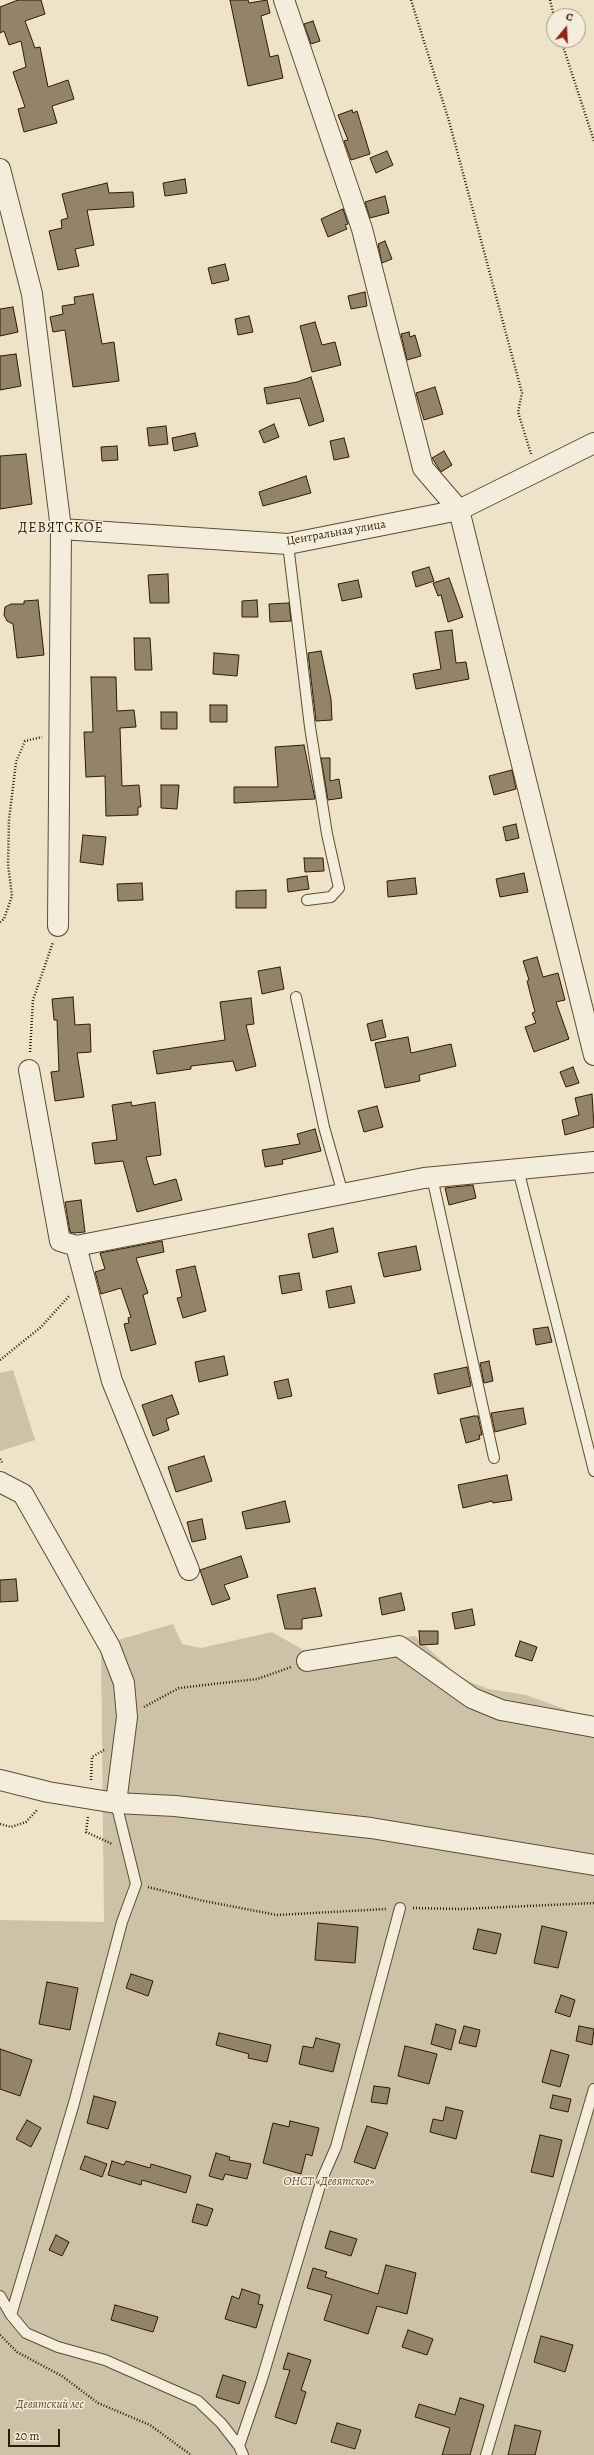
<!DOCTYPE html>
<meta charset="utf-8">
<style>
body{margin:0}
#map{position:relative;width:594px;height:2455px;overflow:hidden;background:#eee3c9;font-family:Alegreya,serif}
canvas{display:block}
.north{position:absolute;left:546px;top:8px;width:40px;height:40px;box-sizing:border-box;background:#f4eddc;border:1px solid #a59984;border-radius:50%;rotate:18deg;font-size:11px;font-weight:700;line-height:16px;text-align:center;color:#2e1b01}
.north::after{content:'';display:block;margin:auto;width:14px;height:18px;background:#8f2418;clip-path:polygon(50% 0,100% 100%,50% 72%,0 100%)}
.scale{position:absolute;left:8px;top:2429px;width:52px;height:18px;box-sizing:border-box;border:2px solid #2e1b01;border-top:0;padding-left:5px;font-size:12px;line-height:14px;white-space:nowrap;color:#2e1b01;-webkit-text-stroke:3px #f4eddc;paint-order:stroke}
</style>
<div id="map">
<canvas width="594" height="2455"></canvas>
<div class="north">С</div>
<div class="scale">20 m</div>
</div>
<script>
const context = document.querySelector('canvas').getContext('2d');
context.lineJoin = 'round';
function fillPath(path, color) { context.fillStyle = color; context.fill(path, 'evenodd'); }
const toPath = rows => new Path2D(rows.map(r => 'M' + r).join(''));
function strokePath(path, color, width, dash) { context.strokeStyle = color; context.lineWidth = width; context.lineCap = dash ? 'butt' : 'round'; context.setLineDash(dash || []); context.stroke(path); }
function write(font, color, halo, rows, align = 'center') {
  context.font = font + ' Alegreya,serif'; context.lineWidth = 3; context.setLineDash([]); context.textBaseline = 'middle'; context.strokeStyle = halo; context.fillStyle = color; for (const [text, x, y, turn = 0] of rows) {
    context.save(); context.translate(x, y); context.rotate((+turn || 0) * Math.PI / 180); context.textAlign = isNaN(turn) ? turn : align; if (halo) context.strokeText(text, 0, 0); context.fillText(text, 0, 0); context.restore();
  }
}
const green = toPath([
 [13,1370,35,1440,0,1451,0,1373],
 [173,1624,182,1644,201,1648,272,1632,305,1651,415,1636,454,1672,470,1682,489,1689,526,1695,573,1712,594,1716,594,2455,0,2455,0,1920,104,1922,101,1645]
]);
const building = toPath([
 [18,0,41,0,45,14,25,21,35,48,40,47,48,87,68,80,74,99,52,106,57,123,24,132,18,109,25,107,13,72,26,67,21,41,9,45,4,31,0,33,0,7,18,0],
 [230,0,248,0,249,3,267,0,270,13,261,16,270,57,278,55,283,78,248,86,230,0],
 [313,21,320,41,311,44,304,24,313,21],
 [352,110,353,113,357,111,370,154,351,160,344,141,348,140,338,115,352,110],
 [387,151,393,165,376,173,370,158,387,151],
 [185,179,187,193,165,196,163,183,185,179],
 [107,183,109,193,133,192,134,207,87,210,94,245,75,249,79,266,58,270,49,231,62,228,61,220,68,218,62,194,107,183],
 [385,196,389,213,370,218,365,202,385,196],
 [343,209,348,224,345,225,347,229,328,237,321,219,343,209],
 [385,241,392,259,382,263,378,244,385,241],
 [225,264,229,280,212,284,208,268,225,264],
 [365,292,367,306,351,309,348,296,365,292],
 [93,294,102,344,114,342,119,381,73,387,65,330,53,332,50,317,63,314,62,306,75,304,74,297,93,294],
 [13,307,18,332,0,336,0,309,13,307],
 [249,316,253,332,238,335,235,319,249,316],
 [315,322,322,345,335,342,341,365,312,372,300,326,315,322],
 [409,332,410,337,415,335,421,356,407,360,401,334,409,332],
 [16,354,21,386,0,390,0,356,16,354],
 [311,377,324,421,309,426,300,398,267,404,264,388,297,382,311,377],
 [435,387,443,414,424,420,416,393,435,387],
 [274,424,279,437,264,443,259,431,274,424],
 [166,426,168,444,149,446,147,428,166,426],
 [195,433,198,446,174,451,172,438,195,433],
 [344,438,349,457,334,460,330,441,344,438],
 [117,446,118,460,102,461,101,447,117,446],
 [444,451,452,465,441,472,432,458,444,451],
 [26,454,32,504,0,509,0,456,26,454],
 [306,476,311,493,263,506,259,492,306,476],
 [429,567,434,581,416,587,412,572,429,567],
 [168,574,169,603,150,603,148,575,168,574],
 [449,578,463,617,448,622,441,595,438,596,433,583,449,578],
 [358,580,362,597,342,601,338,584,358,580],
 [38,600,44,655,17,658,13,624,7,621,4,615,5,607,11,604,24,604,24,601,38,600],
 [257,600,258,617,242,617,242,601,257,600],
 [289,603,291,621,270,622,269,604,289,603],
 [452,630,456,663,466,662,469,679,416,689,413,674,441,669,435,632,452,630],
 [134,638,150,638,152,670,135,670,134,638],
 [321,651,331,699,332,720,316,721,308,653,321,651],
 [214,653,239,655,237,676,213,674,214,653],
 [91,677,116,677,117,711,134,710,136,727,120,728,122,786,139,785,141,807,138,807,138,815,106,816,105,776,86,777,84,732,93,732,91,677],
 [210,705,227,705,227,722,210,722,210,705],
 [161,712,177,712,177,729,161,729,161,712],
 [304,745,315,799,234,803,234,787,278,787,275,747,304,745],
 [321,758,330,758,330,781,339,779,342,798,328,800,321,758],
 [512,770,516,789,494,795,489,776,512,770],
 [161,785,179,785,177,809,161,808,161,785],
 [516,824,519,838,506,841,503,827,516,824],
 [83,835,106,837,103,865,80,862,83,835],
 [304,858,323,858,324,871,305,872,304,858],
 [524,873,528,892,500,897,496,879,524,873],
 [307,876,309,889,288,892,287,879,307,876],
 [415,878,417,894,388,897,387,881,415,878],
 [142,883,143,900,118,901,117,884,142,883],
 [266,890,266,908,236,908,236,891,266,890],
 [537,957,543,977,558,973,565,1000,556,1002,569,1039,534,1052,525,1027,536,1023,532,1013,535,1012,527,981,529,980,523,961,537,957],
 [280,967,284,989,262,994,258,971,280,967],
 [73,997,75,1025,90,1024,91,1052,77,1053,84,1097,55,1101,51,1072,59,1071,57,1020,54,1020,52,999,73,997],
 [251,998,254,1024,246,1025,256,1066,236,1071,233,1061,191,1066,191,1069,157,1074,153,1051,225,1040,220,1002,251,998],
 [382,1020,386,1037,371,1041,367,1024,382,1020],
 [408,1037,411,1053,451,1044,456,1066,419,1075,420,1081,385,1088,375,1043,408,1037],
 [573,1067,579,1083,566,1087,560,1072,573,1067],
 [592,1094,594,1127,565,1135,562,1120,579,1115,575,1098,592,1094],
 [131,1102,132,1106,155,1102,161,1155,146,1157,154,1185,176,1179,182,1200,137,1212,123,1161,95,1164,92,1143,117,1140,112,1105,131,1102],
 [377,1106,383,1127,364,1132,358,1111,377,1106],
 [315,1129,321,1151,282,1160,283,1164,265,1167,262,1150,300,1144,297,1134,315,1129],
 [473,1185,476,1198,449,1205,445,1188,473,1185],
 [81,1200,85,1232,74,1233,70,1232,65,1202,81,1200],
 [333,1228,338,1252,313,1258,308,1234,333,1228],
 [162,1241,164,1252,136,1258,148,1293,143,1295,156,1344,131,1351,124,1324,129,1323,128,1318,131,1317,121,1288,101,1294,95,1272,105,1269,100,1253,162,1241],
 [416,1246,421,1270,384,1277,378,1253,416,1246],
 [195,1266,206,1311,183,1318,177,1298,182,1297,176,1270,195,1266],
 [299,1273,302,1290,282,1294,279,1276,299,1273],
 [351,1286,355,1303,329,1308,326,1291,351,1286],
 [548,1327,552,1342,536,1345,533,1329,548,1327],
 [224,1356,228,1375,199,1382,195,1362,224,1356],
 [489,1361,493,1381,484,1383,480,1363,489,1361],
 [467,1367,471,1386,438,1394,434,1374,467,1367],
 [288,1379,292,1396,278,1399,274,1382,288,1379],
 [172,1395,179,1414,166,1419,169,1430,153,1436,142,1405,172,1395],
 [523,1408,526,1424,495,1432,491,1413,523,1408],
 [474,1416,478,1416,482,1435,479,1435,480,1439,466,1443,460,1419,474,1416],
 [204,1456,212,1481,176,1492,168,1467,204,1456],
 [507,1475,512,1500,493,1503,492,1501,463,1508,458,1485,507,1475],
 [285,1501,290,1522,246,1529,242,1512,285,1501],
 [202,1519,206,1539,192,1542,187,1522,202,1519],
 [241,1556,248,1577,224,1585,230,1599,212,1605,200,1570,241,1556],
 [16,1579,18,1601,0,1602,0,1580,16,1579],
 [315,1588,322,1616,302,1619,302,1629,285,1629,277,1595,315,1588],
 [401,1593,405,1610,382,1615,379,1598,401,1593],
 [472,1609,475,1625,455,1629,452,1613,472,1609],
 [419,1631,438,1631,438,1644,420,1645,419,1631],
 [520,1641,537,1647,532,1661,515,1656,520,1641],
 [318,1923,358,1927,355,1963,315,1960,318,1923],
 [542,1926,567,1932,558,1968,534,1963,542,1926],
 [478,1929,501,1934,496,1954,473,1949,478,1929],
 [131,1974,153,1981,148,1996,126,1988,131,1974],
 [47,1982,78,1988,70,2030,39,2024,47,1982],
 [561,1995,575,2000,570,2017,555,2012,561,1995],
 [436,2024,456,2030,451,2050,431,2044,436,2024],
 [464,2026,480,2030,476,2047,459,2043,464,2026],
 [579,2026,594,2029,592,2045,576,2041,579,2026],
 [219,2033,271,2045,267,2062,248,2058,249,2054,216,2045,219,2033],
 [316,2038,340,2044,333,2072,299,2064,303,2046,313,2048,316,2038],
 [405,2046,437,2054,429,2084,398,2076,405,2046],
 [0,2049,32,2060,20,2096,0,2089,0,2049],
 [551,2050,569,2055,560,2087,542,2082,551,2050],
 [374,2086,390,2088,387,2104,371,2102,374,2086],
 [553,2095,571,2099,568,2112,550,2108,553,2095],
 [94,2096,116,2102,108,2129,87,2123,94,2096],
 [446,2107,463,2111,456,2139,430,2132,433,2119,443,2121,446,2107],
 [27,2120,41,2128,31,2147,16,2139,27,2120],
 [290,2121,319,2128,312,2156,306,2154,301,2174,263,2163,273,2123,289,2127,290,2121],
 [367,2126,388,2133,375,2169,354,2162,367,2126],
 [540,2135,562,2140,553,2177,531,2172,540,2135],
 [216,2153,230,2157,229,2160,251,2164,247,2179,225,2174,223,2180,209,2176,216,2153],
 [85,2156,107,2164,102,2177,80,2169,85,2156],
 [112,2161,124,2165,126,2161,150,2168,151,2164,191,2176,186,2193,142,2180,141,2185,108,2175,112,2161],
 [197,2204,213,2209,207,2226,192,2222,197,2204],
 [330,2231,357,2239,351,2256,325,2248,330,2231],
 [56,2235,69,2242,62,2256,49,2250,56,2235],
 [386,2265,416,2273,407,2314,377,2306,368,2334,324,2320,332,2295,307,2288,313,2268,327,2272,325,2277,378,2294,386,2265],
 [242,2289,260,2295,258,2304,263,2305,256,2328,225,2319,232,2296,239,2299,242,2289],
 [115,2305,158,2317,153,2332,111,2320,115,2305],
 [408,2330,433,2339,427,2355,402,2347,408,2330],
 [541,2336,573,2345,565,2372,534,2362,541,2336],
 [288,2353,311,2360,301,2390,306,2392,296,2424,275,2417,290,2370,283,2369,288,2353],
 [223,2375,246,2382,239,2404,216,2397,223,2375],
 [460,2398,484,2405,470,2455,442,2455,450,2428,415,2417,419,2404,455,2415,460,2398],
 [337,2423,361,2430,355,2449,331,2442,337,2423],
 [515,2425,541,2431,535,2455,508,2455,515,2425]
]);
const path = toPath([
 [411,0,449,121,522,393,518,412,531,454],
 [550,0,554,16],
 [561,40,594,141],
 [0,922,4,919,12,896,8,864,9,820,16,762,25,741,42,737],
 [30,1052,33,1000,53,942],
 [0,1360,41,1327,70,1295],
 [0,1459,3,1464],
 [144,1707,179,1688,257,1679,291,1667],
 [91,1780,92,1757,104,1750],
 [88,1817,86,1832,112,1844],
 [0,1824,11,1827,26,1822,38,1809],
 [148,1887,204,1901,277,1915,386,1909],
 [413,1908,462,1909,594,1903],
 [0,2335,17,2352,62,2376,98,2403,150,2425,191,2455]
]);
const lane = toPath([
 [288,544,310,727,327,834,339,888,331,897,307,900],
 [296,997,324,1127,343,1194],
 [518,1169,594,1471],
 [432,1177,494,1458],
 [0,2296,11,2315,26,2333,58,2347,105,2360,198,2401,221,2423,239,2446,243,2455],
 [11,2315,74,2103,122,1922,136,1884,116,1803],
 [239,2446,262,2379,322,2179,336,2147,400,1908],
 [486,2455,594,2089]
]);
const street = toPath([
 [284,0,362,229,423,468,459,510,594,1055],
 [0,169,32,294,61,529,58,926],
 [61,529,288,544,459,510,594,443],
 [29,1070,60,1241,76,1246],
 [0,1482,23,1494,110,1647,124,1683,127,1717,116,1803],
 [189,1570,112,1381,76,1246,424,1178,594,1162],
 [307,1661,399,1646,472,1698,501,1710,594,1727],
 [0,1780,48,1792,116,1803,175,1806,371,1828,594,1865]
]);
const streetNames = [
 ["Центральная улица",336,533,-10]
];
const parkNames = [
 ["ОНСТ «Девятское»",329,2182],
 ["Девятский лес",50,2405]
];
const quarterNames = [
 ["ДЕВЯТСКОЕ",61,529]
];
fillPath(green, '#cdc1a7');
fillPath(building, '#928369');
strokePath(building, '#2e1b01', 1);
strokePath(lane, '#5e4d33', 12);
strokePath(street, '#5e4d33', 22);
strokePath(path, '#2e1b01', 2.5, [1, 2]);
strokePath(lane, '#f4eddc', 10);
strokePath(street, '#f4eddc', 20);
write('12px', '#2e1b01', '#f4eddc', streetNames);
write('italic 12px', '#5e4d33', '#f4eddc', parkNames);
context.letterSpacing = '1px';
write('14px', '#2e1b01', '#f4eddc', quarterNames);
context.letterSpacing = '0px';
</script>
